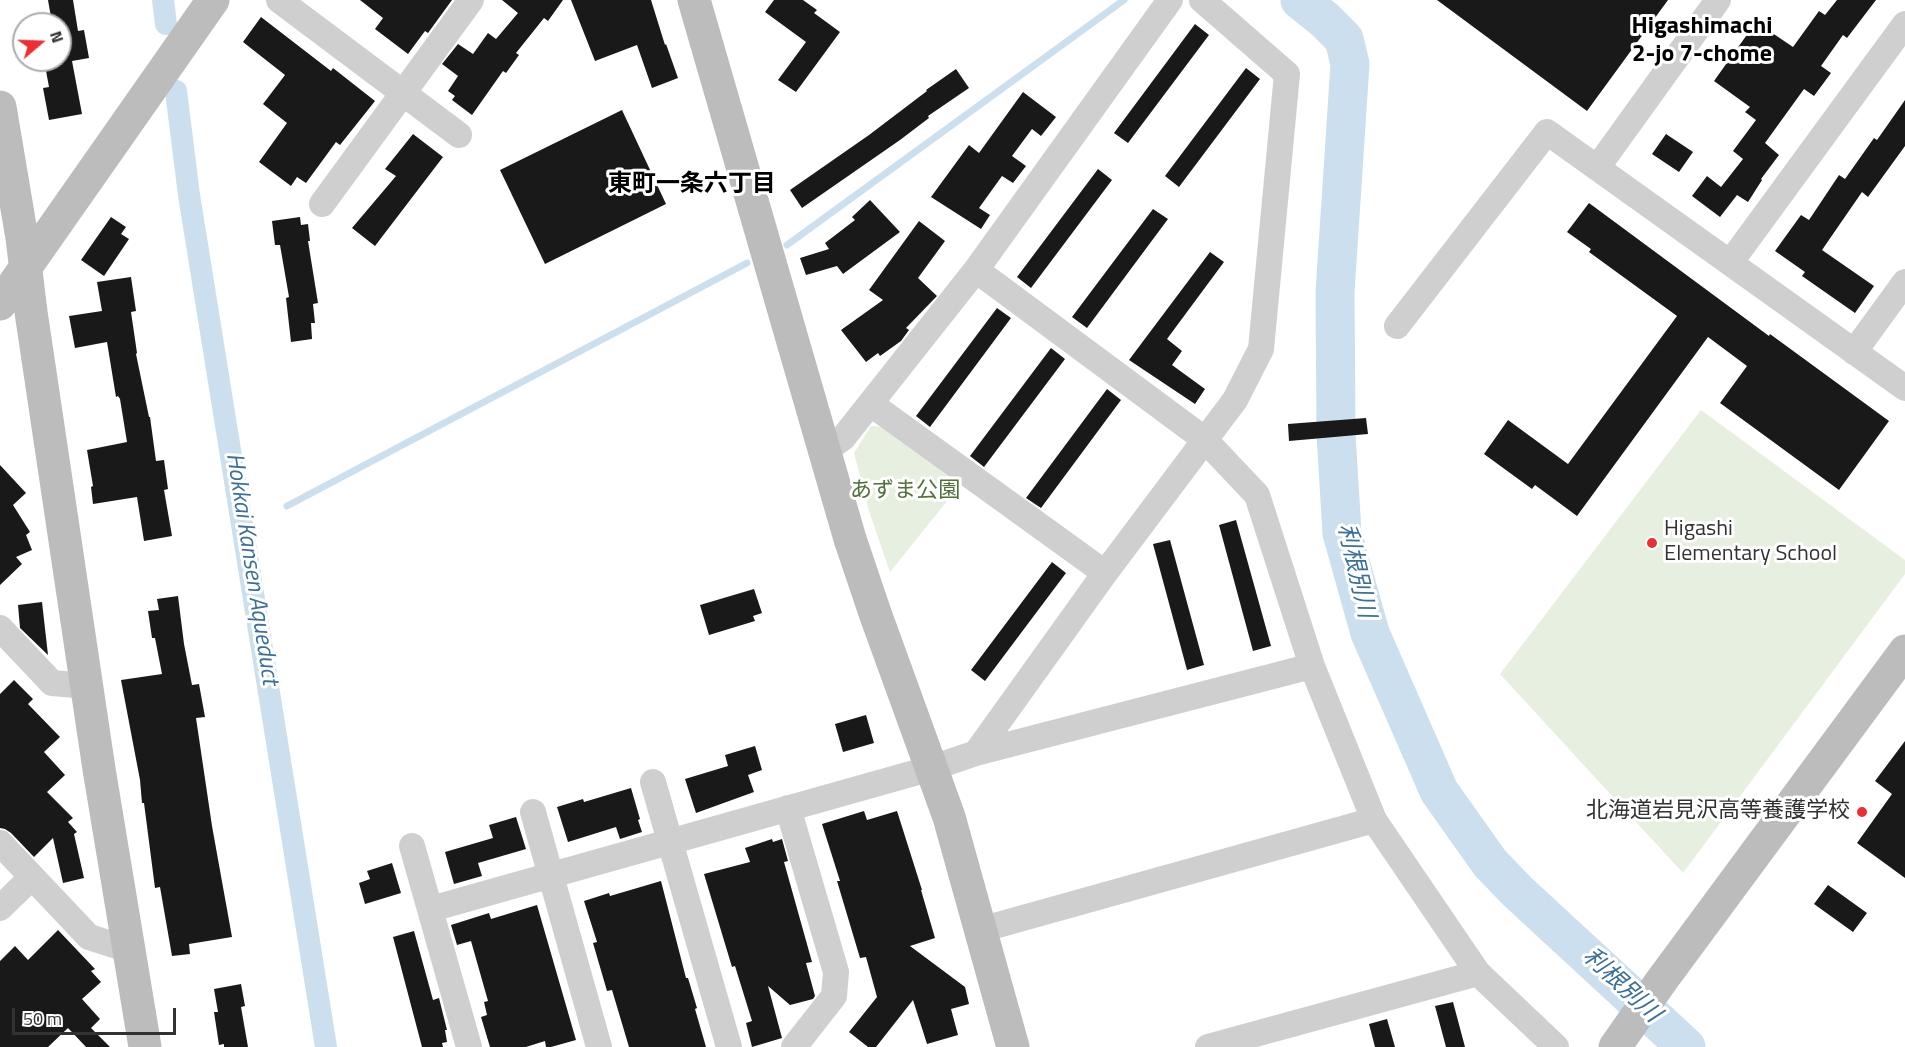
<!DOCTYPE html>
<meta charset="utf-8">
<style>
body{margin:0}
#map{position:relative;width:1905px;height:1047px;overflow:hidden;background:#fff;font-family:"Titillium Web",sans-serif}
canvas{display:block}
.north{position:absolute;left:12px;top:12px;width:60px;height:60px;box-sizing:border-box;background:#fff;border:2px solid #adadad;border-radius:50%;rotate:71deg;font-size:16px;font-weight:700;line-height:24px;text-align:center;color:#323232}
.north::after{content:'';display:block;margin:auto;width:21px;height:27px;background:#ed2f33;clip-path:polygon(50% 0,100% 100%,50% 72%,0 100%)}
.scale{position:absolute;left:12px;top:1008px;width:164px;height:27px;box-sizing:border-box;border:3px solid #323232;border-top:0;padding-left:8px;font-size:18px;line-height:21px;white-space:nowrap;color:#323232;-webkit-text-stroke:4px #fff;paint-order:stroke}
</style>
<div id="map">
<canvas width="1905" height="1047"></canvas>
<div class="north">N</div>
<div class="scale">50 m</div>
</div>
<script>
const context = document.querySelector('canvas').getContext('2d');
context.lineJoin = 'round';
function fillPath(path, color) { context.fillStyle = color; context.fill(path, 'evenodd'); }
const toPath = rows => new Path2D(rows.map(r => 'M' + r).join(''));
function strokePath(path, color, width, dash) { context.strokeStyle = color; context.lineWidth = width; context.lineCap = dash ? 'butt' : 'round'; context.setLineDash(dash || []); context.stroke(path); }
function write(font, color, halo, rows, align = 'center') {
  context.font = font + ' "Titillium Web","Noto Sans JP",sans-serif'; context.lineWidth = 6; context.setLineDash([]); context.textBaseline = 'middle'; context.strokeStyle = halo; context.fillStyle = color; for (const [text, x, y, turn = 0] of rows) {
    context.save(); context.translate(x, y); context.rotate((+turn || 0) * Math.PI / 180); context.textAlign = isNaN(turn) ? turn : align; if (halo) context.strokeText(text, 0, 0); context.fillText(text, 0, 0); context.restore();
  }
}
const green = toPath([
 [1701,410,1905,560,1905,574,1683,873,1500,674],
 [871,426,883,427,960,485,890,572,869,511,854,453]
]);
const stream = toPath([
 [787,245,1124,0],
 [287,506,747,263]
]);
const canal = toPath([
 [163,0,166,24],
 [176,91,189,195,326,1047]
]);
const river = toPath([
 [1300,0,1325,20,1344,39,1350,64,1335,292,1336,434,1342,533,1370,633,1439,791,1490,863,1518,892,1686,1047]
]);
const building = toPath([
 [48,0,73,0,78,31,84,30,89,58,72,61,82,114,49,120,43,88,49,87,44,60,60,60,60,22,52,23],
 [360,0,452,0,428,33,425,31,408,54,375,29,383,18],
 [502,0,563,0,548,21,544,18,516,53,519,55,506,73,503,71,472,115,452,100,455,96,448,91,458,76,442,64,458,44,473,54,488,33,496,39,518,13],
 [571,0,651,0,665,45,666,44,678,78,652,88,637,45,595,61],
 [774,0,803,0,817,10,814,13,840,32,796,92,778,80,806,42,765,12],
 [1437,0,1668,0,1587,111],
 [1837,0,1876,0,1847,38,1843,35,1821,66,1831,73,1814,96,1804,89,1765,143,1779,155,1761,179,1762,180,1748,202,1737,195,1720,217,1692,196,1707,176,1721,187,1743,159,1733,151,1756,120,1745,112,1750,107,1714,81,1756,22,1793,47,1819,11,1825,15],
 [261,17,331,71,333,68,375,101,340,145,336,142,306,183,297,177,291,186,259,162,287,123,263,104,285,75,243,42],
 [1195,24,1209,35,1128,143,1114,133],
 [1246,68,1260,79,1179,187,1165,176],
 [956,69,969,88,928,116,929,118,900,140,802,208,790,190,869,135,927,91,926,90],
 [1023,92,1056,117,1041,136,1032,129,1012,156,1026,166,1013,183,1002,176,979,208,990,215,981,229,931,197,969,145,979,153],
 [1905,100,1905,146,1868,197,1862,192,1822,250,1874,286,1855,313,1802,276,1805,272,1775,251,1801,215,1809,220,1839,175,1845,179,1874,138,1877,140],
 [622,110,666,204,545,264,500,170],
 [413,134,443,157,375,246,352,228,396,176,385,169],
 [1666,134,1693,152,1679,172,1652,154],
 [1098,169,1112,180,1031,288,1017,277],
 [870,200,900,232,843,274,837,266,806,275,800,258,829,249,825,243,855,220,852,217],
 [1589,203,1769,336,1770,334,1889,421,1839,490,1720,403,1747,366,1708,337,1577,516,1535,485,1532,489,1484,454,1508,420,1568,464,1677,316,1589,252,1591,249,1567,232],
 [1153,209,1168,219,1087,328,1072,317],
 [111,217,126,227,121,234,129,239,104,276,81,260],
 [300,217,301,225,308,224,310,241,308,241,318,303,313,304,315,323,311,323,312,339,291,342,286,298,289,297,280,245,275,245,272,221],
 [919,221,945,241,918,278,937,296,906,328,909,330,901,341,880,356,878,353,866,362,841,330,883,300,869,290],
 [1210,252,1224,262,1167,339,1182,351,1172,365,1205,389,1195,404,1129,360],
 [131,277,136,311,131,312,137,353,136,354,149,417,150,417,156,461,164,460,168,489,164,490,172,536,144,541,137,497,93,504,91,487,93,486,87,450,127,442,120,399,118,396,116,397,107,342,75,348,69,316,102,311,97,282],
 [997,308,1011,318,930,427,916,416],
 [1051,348,1065,359,984,467,970,456],
 [1107,389,1121,400,1041,508,1026,498],
 [1366,418,1368,434,1289,441,1288,424],
 [0,465,26,493,13,505,30,532,26,535,32,550,16,557,22,564,0,585],
 [1236,520,1271,646,1253,651,1219,525],
 [1170,540,1204,665,1187,670,1153,544],
 [1052,562,1066,573,985,681,971,670],
 [754,589,762,613,753,616,755,621,709,635,700,605],
 [178,596,184,644,192,685,199,684,205,717,196,718,212,826,232,937,189,944,190,954,172,956,160,887,155,888,144,803,142,803,140,780,121,680,162,674,155,638,152,638,148,611,159,610,157,599],
 [42,602,48,655,20,628,18,605],
 [14,680,33,699,28,704,60,737,44,752,65,775,47,792,73,818,68,822,77,832,74,834,84,878,63,883,53,838,34,857,11,833,5,829,0,828,0,694],
 [866,715,874,743,843,752,835,724],
 [1905,741,1905,878,1857,843,1892,794,1875,781],
 [755,746,762,770,748,775,754,792,696,813,685,779,728,766,725,755],
 [631,788,640,819,638,820,642,832,620,839,616,827,568,842,557,807,583,799,584,802],
 [864,811,867,820,897,811,922,890,921,890,935,938,910,946,965,987,969,1004,951,1009,958,1035,927,1044,913,1000,876,1047,868,1047,849,1032,877,997,866,957,860,958,837,881,840,881,822,824],
 [516,817,526,849,478,863,482,876,454,884,445,852,493,838,489,825],
 [772,839,773,842,782,839,788,861,784,862,812,962,806,963,815,996,813,999,790,1005,768,986,782,1038,752,1047,746,1023,752,1021,735,966,732,967,704,874,750,862,745,848],
 [392,863,401,893,365,904,359,883,370,879,367,871],
 [661,881,686,978,688,978,697,1008,695,1009,706,1047,629,1047,612,990,607,991,593,943,597,942,584,901,609,893,610,896],
 [1828,885,1867,913,1853,932,1814,904],
 [537,905,576,1040,551,1047,546,1047,545,1041,526,1047,490,1047,481,1017,487,1015,484,1002,488,1001,471,941,457,945,451,925,489,913,491,919],
 [58,930,95,969,91,971,101,982,82,999,100,1019,91,1028,110,1047,86,1047,68,1028,48,1047,0,1047,0,961,15,946,28,960],
 [414,931,433,1000,439,998,447,1030,445,1030,447,1042,442,1043,443,1047,422,1047,393,937],
 [241,984,245,1006,241,1007,248,1047,224,1047,224,1044,219,1045,214,1012,218,1012,214,989],
 [1453,1002,1465,1047,1446,1047,1435,1006],
 [1387,1019,1395,1047,1375,1047,1369,1024]
]);
const street = toPath([
 [279,0,459,135],
 [1597,168,1718,0],
 [322,204,471,0],
 [1730,263,1905,24],
 [976,270,1204,439,1257,495,1312,666,1374,820,1478,973,1556,1047],
 [1397,326,1547,132,1905,388],
 [1854,352,1905,282],
 [871,404,1105,573],
 [825,451,843,438,976,270,1170,0],
 [0,628,52,683,87,686],
 [976,753,1105,573,1235,400,1261,349,1287,74,1202,0],
 [653,782,729,1047],
 [788,808,836,972,834,996,794,1047],
 [533,812,599,1047],
 [0,843,89,937,130,950],
 [412,846,469,1047],
 [0,908,32,877],
 [431,909,932,768,976,753,1312,666],
 [980,930,1374,820],
 [1208,1047,1478,973]
]);
const secondary = toPath([
 [694,0,850,539,875,613,949,817,1013,1047],
 [0,107,22,238,31,312,99,769,145,1047],
 [0,304,213,0],
 [1615,1047,1662,980,1905,651]
]);
const markers = [
 [1652,543,6,"#ed2f33"],
 [1862,812,6,"#ed2f33"]
];
const parkNames = [
 ["あずま公園",905,492]
];
const poiNames = [
 ["Higashi",1664,530],
 ["Elementary School",1664,555],
 ["北海道岩見沢高等養護学校",1850,812,"right"]
];
const neighbourhoodNames = [
 ["Higashimachi",1702,27],
 ["2-jo 7-chome",1702,55],
 ["東町一条六丁目",692,185]
];
const waterNames = [
 ["Hokkai Kansen Aqueduct",251,569,81],
 ["利根別川",1355,571,77],
 ["利根別川",1621,986,43]
];
fillPath(green, '#e7efe0');
strokePath(stream, '#ccdfef', 7);
strokePath(canal, '#ccdfef', 22);
strokePath(river, '#ccdfef', 39);
fillPath(building, '#191919');
strokePath(street, '#cfcfcf', 26);
strokePath(secondary, '#bcbcbc', 33);
for (const [x, y, r, color] of markers) { const dot = new Path2D(); dot.arc(x, y, r, 0, 2 * Math.PI); context.fillStyle = color; context.fill(dot); strokePath(dot, '#fff', 2); }
write('22px', '#52713c', '#fff', parkNames);
write('22px', '#323232', '#fff', poiNames, 'left');
write('bold 24px', '#000', '#fff', neighbourhoodNames);
write('italic 24px', '#3b6f99', '#fff', waterNames);
</script>
